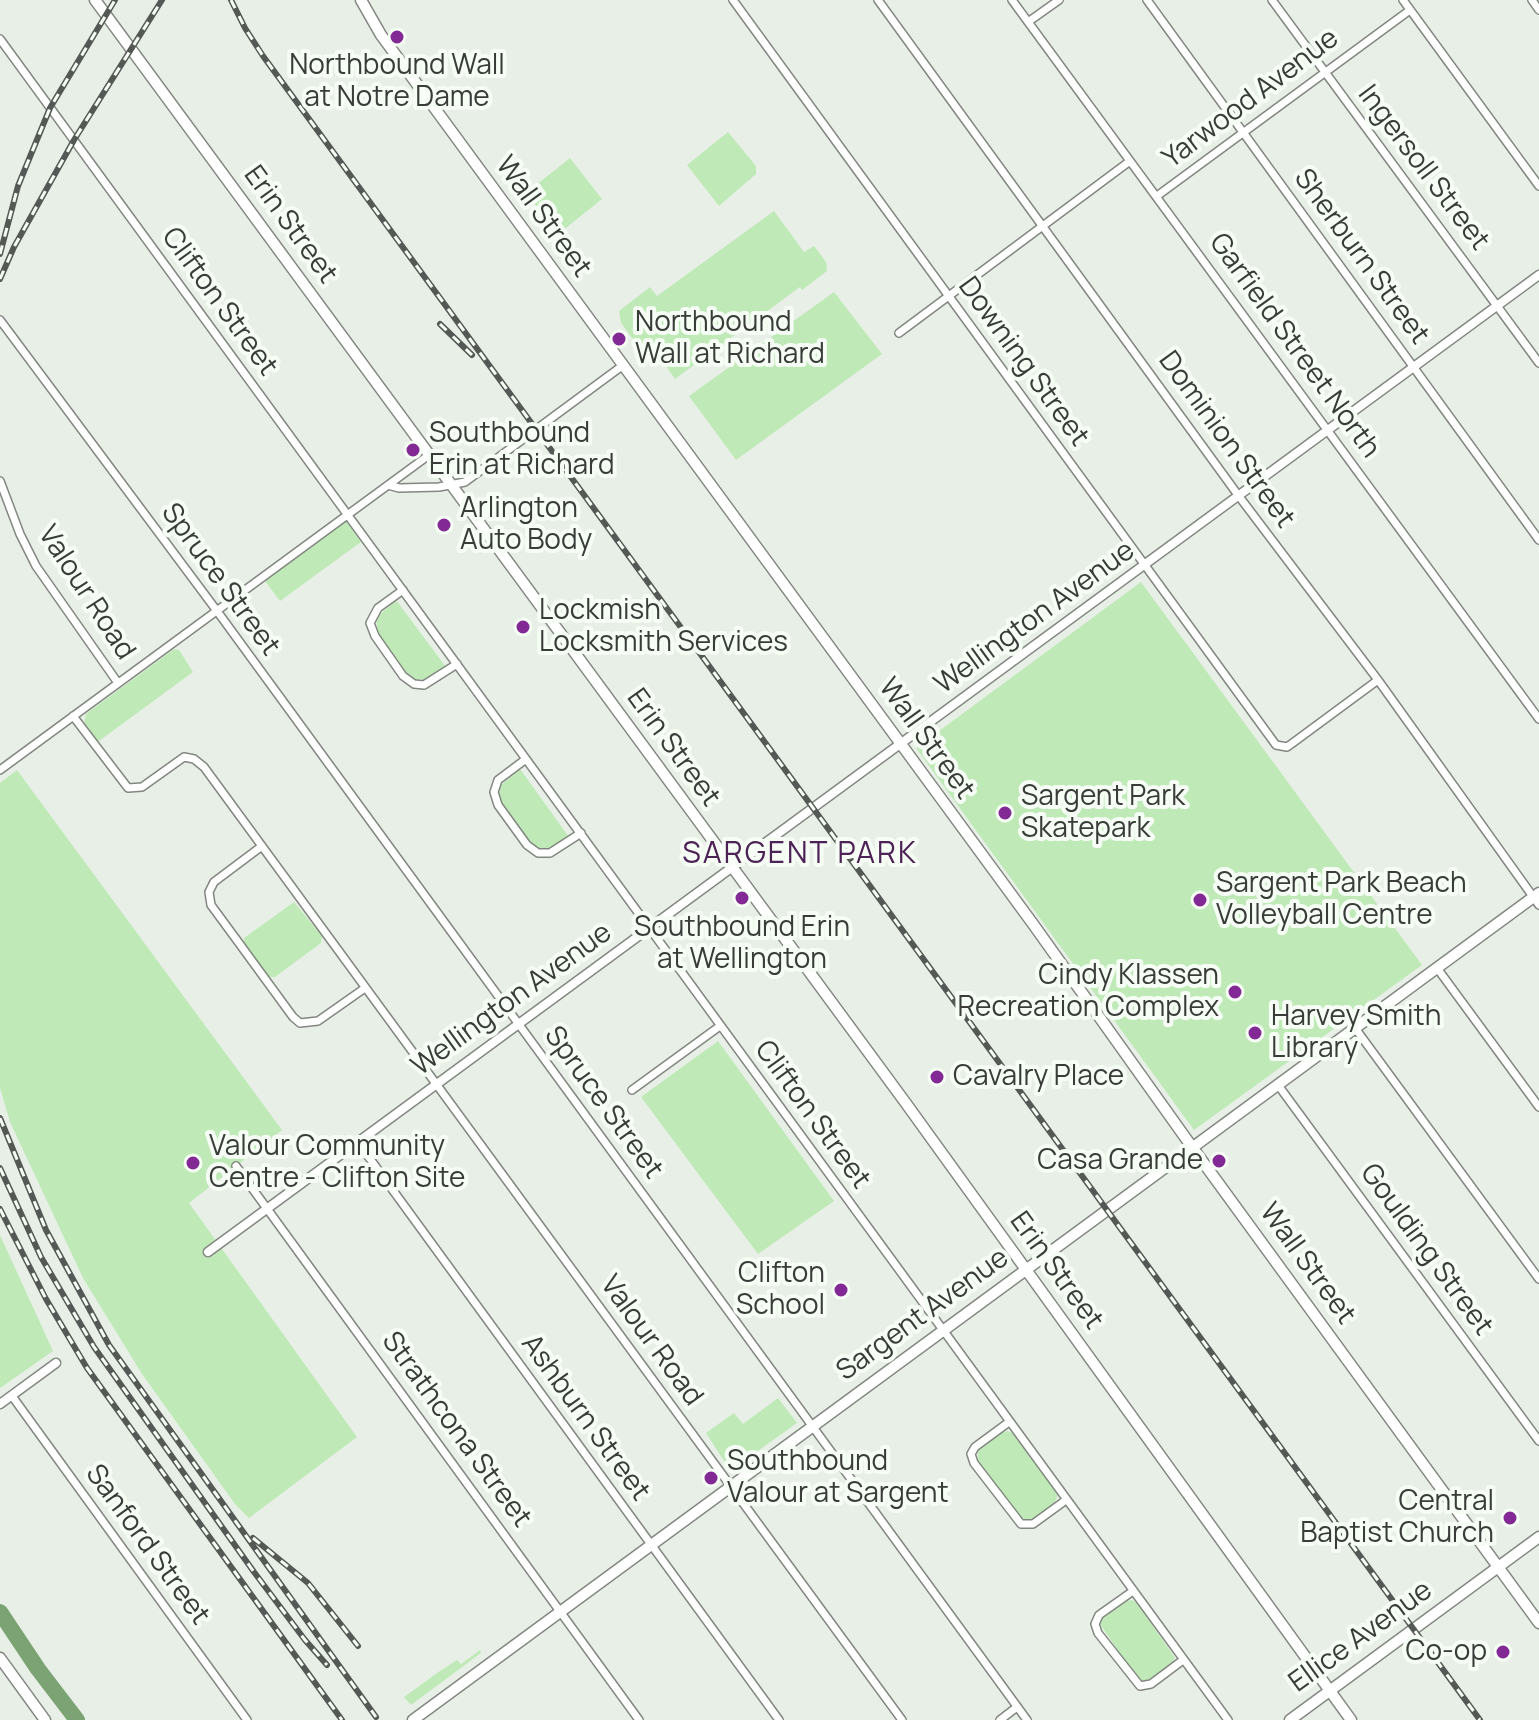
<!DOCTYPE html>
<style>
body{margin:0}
canvas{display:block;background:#e8efe6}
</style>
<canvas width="1539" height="1720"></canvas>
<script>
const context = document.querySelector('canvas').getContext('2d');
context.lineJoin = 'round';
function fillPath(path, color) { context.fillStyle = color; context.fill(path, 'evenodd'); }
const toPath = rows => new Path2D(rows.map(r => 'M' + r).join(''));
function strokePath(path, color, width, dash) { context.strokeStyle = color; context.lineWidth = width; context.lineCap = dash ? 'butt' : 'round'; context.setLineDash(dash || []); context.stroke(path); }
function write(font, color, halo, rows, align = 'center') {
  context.font = font + ' Manrope,sans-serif'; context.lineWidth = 8; context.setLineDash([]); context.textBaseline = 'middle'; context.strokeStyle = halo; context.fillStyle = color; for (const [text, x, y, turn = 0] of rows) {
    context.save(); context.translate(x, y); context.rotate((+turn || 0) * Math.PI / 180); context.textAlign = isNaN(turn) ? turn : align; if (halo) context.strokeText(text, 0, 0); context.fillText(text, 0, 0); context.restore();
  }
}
const green = toPath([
 [728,132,756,166,756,174,719,206,687,165],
 [570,158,602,199,557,235,530,198,531,189],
 [774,211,804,252,814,246,826,262,827,271,802,290,800,287,675,379,647,340,638,346,621,323,619,311,650,287,657,296],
 [834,292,882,354,736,460,689,396],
 [346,521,361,542,280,601,265,581],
 [1141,582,1422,965,1194,1130,916,748],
 [396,600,446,667,425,680,415,679,406,673,378,634,376,618],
 [174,649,179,650,193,672,99,741,96,740,84,724,86,714],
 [520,769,569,837,552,849,542,849,532,845,501,803,499,793,501,785],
 [17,770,282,1130,189,1203,357,1437,249,1518,235,1504,142,1374,83,1278,10,1122,0,1088,0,783],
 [294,902,322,936,321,943,275,977,269,977,244,944,244,938],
 [718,1041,834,1201,758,1254,641,1097],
 [0,1235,53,1351,0,1388],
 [778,1398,797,1423,734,1468,726,1464,706,1433,734,1413,743,1424],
 [1007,1431,1013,1433,1058,1495,1054,1504,1030,1521,1020,1517,978,1462,978,1450,1001,1433],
 [1132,1600,1137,1603,1175,1658,1172,1663,1149,1680,1143,1682,1136,1677,1100,1624,1102,1619,1126,1601],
 [480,1650,481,1653,411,1705,404,1697,440,1671,457,1660,461,1664]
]);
const river = toPath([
 [0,1612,38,1669,77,1720]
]);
const minor = toPath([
 [733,0,1276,745,1287,747,1294,742,1378,680],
 [878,0,1238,495,1378,680,1539,905],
 [1012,0,1539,719],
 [1147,0,1539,540],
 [1272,0,1539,363],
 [1403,0,1539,186],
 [1532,0,1539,10],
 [1028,22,1059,0],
 [0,39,1228,1720],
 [1157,196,1410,10],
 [0,320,217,611,1027,1720],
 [899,333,1130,161],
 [0,481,20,534,36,566,118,683],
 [388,485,399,488,439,487,465,482,622,366],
 [403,590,378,608,370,623,375,636,403,676,414,684,424,685,457,664],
 [73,716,128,788,142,787,184,757,194,759,204,767,902,1720],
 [526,759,498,780,494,792,498,805,527,845,538,853,550,853,581,833],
 [0,770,429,455],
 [262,846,214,882,209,892,211,905,236,939,293,1017,300,1023,318,1021,365,988],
 [1437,968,1539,1107],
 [1355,1028,1539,1279],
 [1278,1085,1539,1441],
 [632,1090,720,1026],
 [357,1141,779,1720],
 [236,1166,639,1720],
 [12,1396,247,1720],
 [1009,1422,975,1447,971,1454,974,1463,1021,1524,1033,1524,1066,1500],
 [1133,1591,1099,1615,1095,1624,1098,1633,1140,1686,1151,1684,1183,1660],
 [1000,1720,1017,1707]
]);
const tertiary = toPath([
 [208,1252,1539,275],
 [0,1404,56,1363]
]);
const secondary = toPath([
 [95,0,905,1102,1351,1720],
 [361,0,381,35,1033,924,1192,1147,1539,1623],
 [0,1658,45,1720],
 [413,1720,1539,893],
 [1290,1720,1539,1537]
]);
const rail = toPath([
 [231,0,245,28,263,56,1480,1720],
 [0,254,18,186,50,108,115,0],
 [0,279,14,247,74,140,162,0],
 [440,324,472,355],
 [0,1118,46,1230,109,1345,376,1717],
 [0,1168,41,1257,94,1347,254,1572,305,1640,327,1665],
 [0,1209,46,1299,87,1368,342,1720],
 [253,1538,308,1583,358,1646]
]);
const markers = [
 [397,37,8,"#832995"],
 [619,339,8,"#832995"],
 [413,450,8,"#832995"],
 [444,525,8,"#832995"],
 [523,627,8,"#832995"],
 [1005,813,8,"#832995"],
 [742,898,8,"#832995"],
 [1200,900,8,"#832995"],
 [1235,992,8,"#832995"],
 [1255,1033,8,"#832995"],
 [937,1077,8,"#832995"],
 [1219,1161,8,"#832995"],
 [193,1163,8,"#832995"],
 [841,1290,8,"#832995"],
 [711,1478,8,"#832995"],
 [1510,1518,8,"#832995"],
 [1503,1652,8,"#832995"]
];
const poiNames = [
 ["Northbound Wall",397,66,"center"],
 ["at Notre Dame",397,98,"center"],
 ["Northbound",635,323],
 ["Wall at Richard",635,355],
 ["Southbound",429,434],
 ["Erin at Richard",429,466],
 ["Arlington",460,509],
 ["Auto Body",460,541],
 ["Lockmish",539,611],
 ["Locksmith Services",539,643],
 ["Sargent Park",1021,797],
 ["Skatepark",1021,829],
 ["Sargent Park Beach",1216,884],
 ["Volleyball Centre",1216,916],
 ["Southbound Erin",742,928,"center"],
 ["at Wellington",742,960,"center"],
 ["Cindy Klassen",1219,976,"right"],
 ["Recreation Complex",1219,1008,"right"],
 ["Harvey Smith",1271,1017],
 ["Library",1271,1049],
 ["Cavalry Place",953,1077],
 ["Valour Community",209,1147],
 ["Centre - Clifton Site",209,1179],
 ["Casa Grande",1203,1161,"right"],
 ["Clifton",825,1274,"right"],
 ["School",825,1306,"right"],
 ["Southbound",727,1462],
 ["Valour at Sargent",727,1494],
 ["Central",1494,1502,"right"],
 ["Baptist Church",1494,1534,"right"],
 ["Co-op",1487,1652,"right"]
];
const streetNames = [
 ["Yarwood Avenue",1251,99,-37],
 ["Ingersoll Street",1423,168,53],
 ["Wall Street",543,217,54],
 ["Erin Street",290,225,54],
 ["Sherburn Street",1361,257,54],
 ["Clifton Street",219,302,54],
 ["Garfield Street North",1294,346,54],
 ["Downing Street",1023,362,54],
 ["Dominion Street",1226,440,54],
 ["Spruce Street",220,580,54],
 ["Valour Road",86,593,57],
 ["Wellington Avenue",1035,618,-36],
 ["Wall Street",926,739,54],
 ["Erin Street",673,748,54],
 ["Wellington Avenue",512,1000,-36],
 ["Spruce Street",603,1103,54],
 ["Clifton Street",812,1115,54],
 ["Goulding Street",1426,1250,54],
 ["Wall Street",1307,1264,54],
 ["Erin Street",1056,1271,54],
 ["Sargent Avenue",923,1315,-36],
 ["Valour Road",651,1341,54],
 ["Ashburn Street",585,1418,54],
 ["Strathcona Street",456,1430,54],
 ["Sanford Street",147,1545,54],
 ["Ellice Avenue",1361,1637,-36]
];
const neighbourhoodNames = [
 ["SARGENT PARK",800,855]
];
fillPath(green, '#bfeab8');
strokePath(river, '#7ba373', 16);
strokePath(minor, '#828880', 10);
strokePath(tertiary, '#828880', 11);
strokePath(secondary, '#828880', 13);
strokePath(minor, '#fff', 7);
strokePath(tertiary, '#fff', 8);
strokePath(secondary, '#fff', 10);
strokePath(rail, '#555955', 6);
strokePath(rail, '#f5fdf4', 3, [9]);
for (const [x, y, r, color] of markers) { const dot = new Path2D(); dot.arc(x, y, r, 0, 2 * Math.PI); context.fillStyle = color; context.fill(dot); strokePath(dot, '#f5fdf4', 3); }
write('28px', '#393c39', '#f5fdf4', poiNames, 'left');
write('28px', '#393c39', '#f5fdf4', streetNames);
context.letterSpacing = '2px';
write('30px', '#4d2256', '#f5fdf4', neighbourhoodNames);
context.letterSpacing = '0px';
</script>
